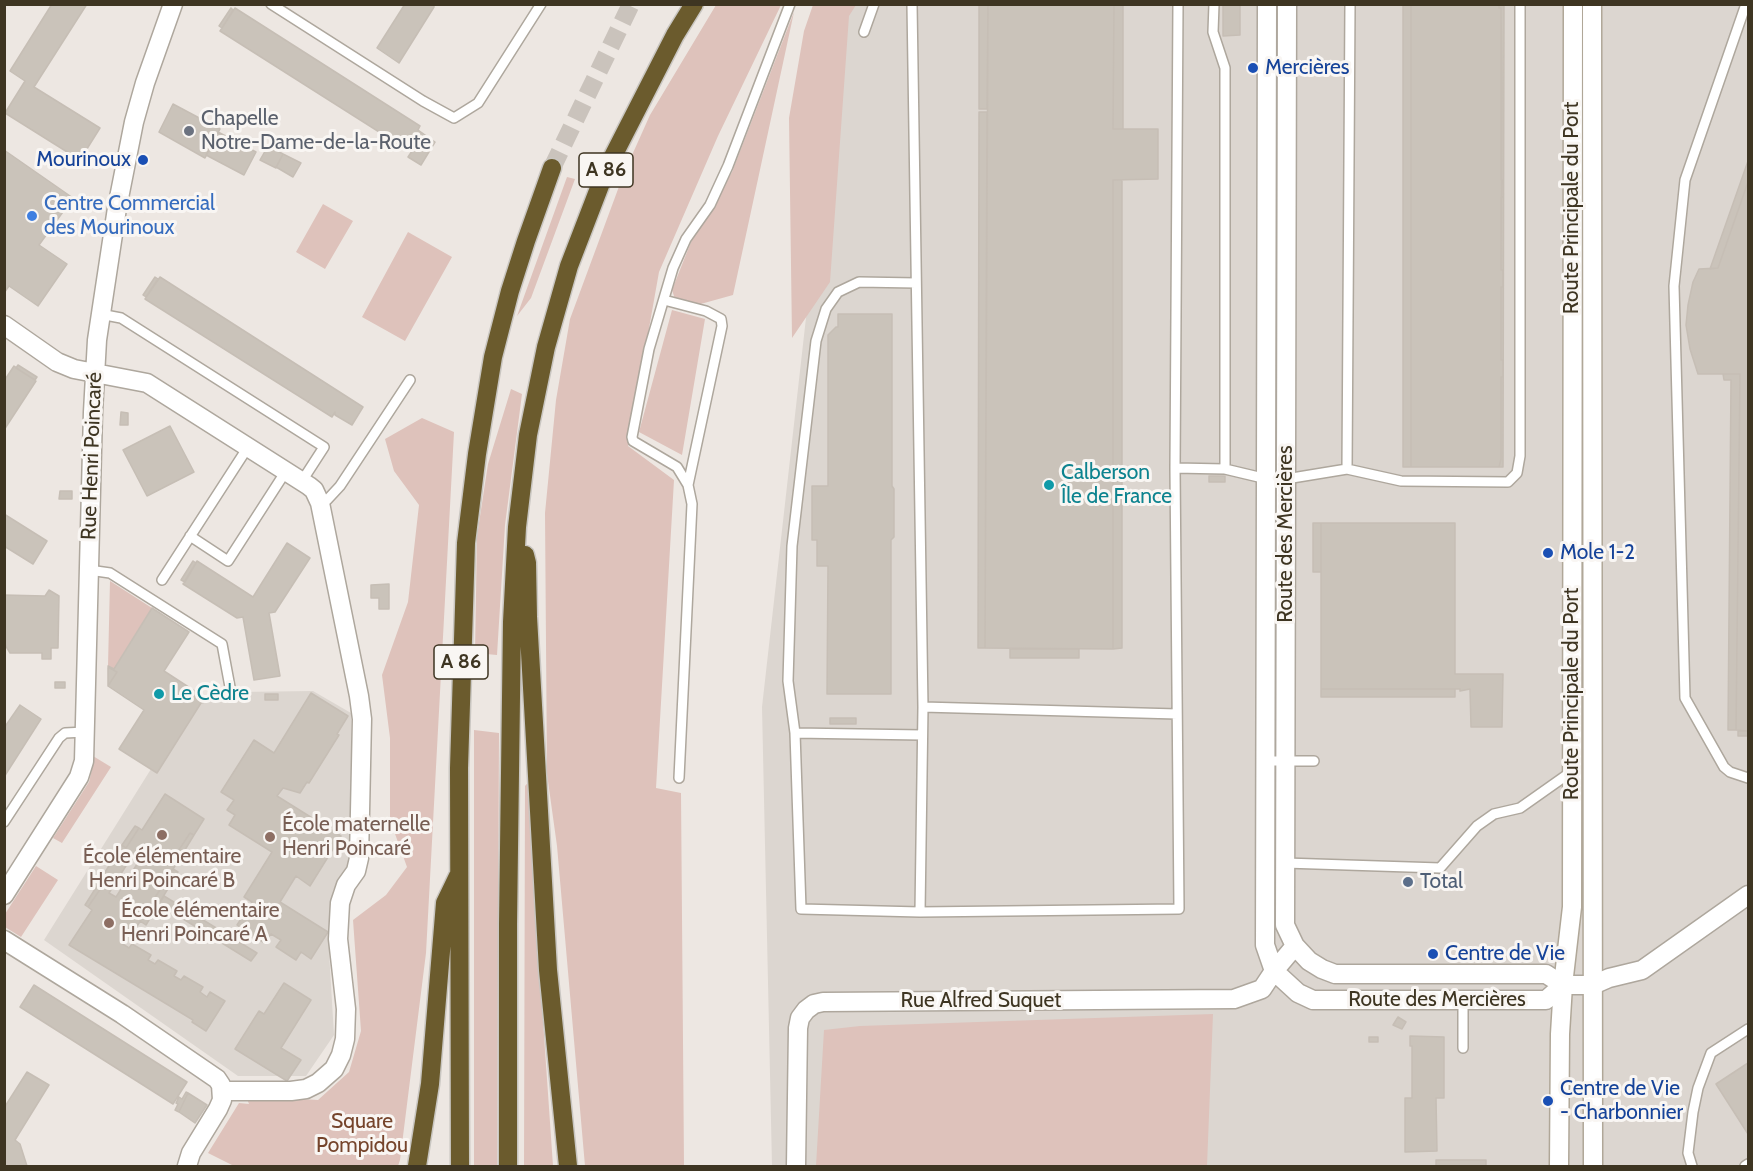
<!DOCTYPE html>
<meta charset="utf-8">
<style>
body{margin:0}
#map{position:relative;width:1753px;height:1171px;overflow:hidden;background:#ede7e2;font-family:Cabin,sans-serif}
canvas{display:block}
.frame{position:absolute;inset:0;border:6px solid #3e3522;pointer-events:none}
</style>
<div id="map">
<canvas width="1753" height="1171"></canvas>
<div class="frame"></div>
</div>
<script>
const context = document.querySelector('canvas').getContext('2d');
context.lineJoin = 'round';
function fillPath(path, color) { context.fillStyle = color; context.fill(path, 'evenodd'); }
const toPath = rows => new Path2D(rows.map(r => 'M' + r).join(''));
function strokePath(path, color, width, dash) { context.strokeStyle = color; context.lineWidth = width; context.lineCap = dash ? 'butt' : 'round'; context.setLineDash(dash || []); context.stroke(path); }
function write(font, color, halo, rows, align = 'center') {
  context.font = font + ' Cabin,sans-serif'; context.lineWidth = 6; context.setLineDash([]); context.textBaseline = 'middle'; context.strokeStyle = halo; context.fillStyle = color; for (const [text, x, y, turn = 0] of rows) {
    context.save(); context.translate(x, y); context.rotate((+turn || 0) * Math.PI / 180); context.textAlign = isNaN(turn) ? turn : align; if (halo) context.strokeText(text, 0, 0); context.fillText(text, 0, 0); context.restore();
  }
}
const built = toPath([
 [846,5,1748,5,1748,1166,772,1166,762,707,839,26],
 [313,691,351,713,351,872,333,890,329,952,334,1035,306,1076,238,1076,44,940,151,769,157,772,201,703,238,692]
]);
const green = toPath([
 [716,5,781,5,718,136,659,272,628,446,674,480,656,788,681,793,684,1166,585,1166,557,846,547,774,545,513,556,400,570,319,624,173,650,115],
 [813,5,856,5,849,16,830,282,792,338,789,118,804,31],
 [794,12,733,295,697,305,676,302,672,290,691,242,732,172],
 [567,177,575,179,531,298,517,316],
 [323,204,353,221,325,269,296,252],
 [408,232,452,257,405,341,362,317],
 [672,310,705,319,682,455,639,432],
 [511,389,522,394,505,525,497,655,475,653,477,536,488,464],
 [422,418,454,432,426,953,400,1160,398,1166,234,1166,208,1153,239,1103,249,1104,246,1096,318,1100,349,1072,361,1031,353,920,386,895,407,867,390,820,390,738,382,675,408,602,419,505,394,471,385,439],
 [110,581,152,608,114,669,108,666],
 [474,730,499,733,497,1166,474,1166],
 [93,756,111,767,62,843,53,838,89,782,92,769],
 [530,780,537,934,553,1166,524,1166,525,786],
 [36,866,58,880,21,937,5,927,5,914],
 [1213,1014,1207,1166,816,1166,824,1030,860,1026]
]);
const building = toPath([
 [52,4,87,4,34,87,100,128,80,160,5,113,25,81,10,71,52,4],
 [405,4,434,4,434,7,399,63,377,48,405,4],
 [979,4,988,4,987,109,979,109,979,4],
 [988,4,1114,4,1113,129,1158,129,1158,179,1113,180,1113,649,985,648,988,4],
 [1114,4,1123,4,1123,129,1113,129,1114,4],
 [1223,4,1240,4,1240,35,1223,36,1223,4],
 [1403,4,1411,4,1411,467,1403,467,1403,4],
 [1411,4,1499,4,1499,8,1501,8,1501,180,1503,180,1503,197,1501,197,1501,270,1503,270,1503,287,1501,287,1501,360,1503,360,1503,377,1501,377,1501,459,1499,467,1411,467,1411,4],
 [1499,4,1504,4,1503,467,1499,467,1501,459,1501,377,1503,377,1503,360,1501,360,1501,287,1503,287,1503,270,1501,270,1502,90,1501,8,1499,8,1499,4],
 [231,8,233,10,222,28,219,26,231,8],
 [235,8,420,126,418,130,435,142,421,165,408,157,412,151,407,147,406,149,220,31,235,8],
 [173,104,220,129,205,158,159,132,173,104],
 [979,112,987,112,985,648,978,648,979,112],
 [218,132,256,152,244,175,206,155,218,132],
 [268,146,283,154,276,168,260,160,268,146],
 [4,150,73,198,39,245,67,264,38,306,9,286,4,293,4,150],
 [283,154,301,163,293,177,276,167,283,154],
 [1748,161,1748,182,1718,268,1710,269,1748,161],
 [1113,180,1122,180,1122,648,1113,649,1113,180],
 [1748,182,1748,731,1736,730,1740,374,1698,374,1690,349,1686,325,1688,305,1693,282,1699,269,1718,268,1748,182],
 [155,277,158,279,146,297,143,295,155,277],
 [160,277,363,407,352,425,335,415,335,412,332,417,145,299,160,277],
 [838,314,892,314,892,486,894,489,894,537,891,540,891,694,827,694,828,566,817,566,817,540,812,540,812,486,828,486,828,335,836,327,838,327,838,314],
 [18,365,37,377,35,380,16,368,18,365],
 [14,366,36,381,4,430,4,381,14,366],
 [1723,374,1740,374,1736,730,1728,730,1731,380,1724,380,1723,374],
 [121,412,128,413,128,425,120,425,121,412],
 [170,426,194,472,147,496,123,450,170,426],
 [1209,476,1225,476,1225,482,1209,482,1209,476],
 [60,491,72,491,72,499,59,499,60,491],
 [4,514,47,541,33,564,4,546,4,514],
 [1313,523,1321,523,1321,572,1313,572,1313,523],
 [1321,523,1455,523,1455,674,1503,674,1502,727,1471,727,1470,689,1460,691,1460,689,1321,689,1321,523],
 [287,543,310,558,275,612,269,613,280,676,254,680,243,617,237,618,183,584,197,561,253,597,287,543],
 [193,561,196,563,185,582,181,580,193,561],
 [389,584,389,609,379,609,379,598,371,598,371,585,389,584],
 [49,590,59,596,58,648,51,648,51,659,42,659,42,653,10,653,4,643,4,595,45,596,49,590],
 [152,608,189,632,164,671,210,701,201,703,157,773,119,749,144,710,108,686,117,672,108,666,114,669,152,608],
 [1010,649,1079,649,1079,658,1010,658,1010,649],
 [108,667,117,672,108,686,108,667],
 [55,682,65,682,65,688,55,688,55,682],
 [1321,689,1455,689,1455,697,1321,697,1321,689],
 [311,693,348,716,337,734,339,735,309,783,307,782,300,793,283,788,277,796,341,836,310,886,296,876,280,902,328,932,311,959,301,952,296,960,276,947,281,940,271,934,264,943,237,925,252,902,244,897,272,852,229,825,235,815,227,810,234,800,221,792,254,740,274,753,311,693],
 [265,694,278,694,278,700,265,700,265,694],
 [20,705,41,719,4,777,4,728,20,705],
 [830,718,856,718,856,724,830,724,830,718],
 [1738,731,1748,731,1748,736,1738,736,1738,731],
 [165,794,204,819,194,835,190,833,175,856,180,858,134,931,130,929,121,943,129,948,132,944,151,955,148,960,155,964,158,960,177,971,174,976,181,980,184,976,203,987,200,992,207,997,210,992,225,1001,206,1031,192,1022,193,1020,69,945,92,910,88,907,101,888,97,885,122,845,126,848,139,828,142,830,165,794],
 [134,853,141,858,116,897,109,893,134,853],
 [135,826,139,828,126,848,122,845,135,826],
 [190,833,194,835,180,858,175,856,190,833],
 [173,869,178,872,146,925,140,921,173,869],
 [97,886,101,888,88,907,85,905,97,886],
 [164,896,257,953,251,961,159,904,164,896],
 [284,983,311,1000,281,1048,301,1060,287,1081,235,1049,259,1011,264,1014,284,983],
 [34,985,187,1082,173,1104,20,1007,34,985],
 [1398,1017,1406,1022,1402,1029,1393,1025,1398,1017],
 [1410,1036,1444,1037,1444,1098,1436,1098,1437,1151,1405,1152,1405,1098,1412,1098,1412,1046,1410,1046,1410,1036],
 [1369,1037,1378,1037,1378,1042,1369,1042,1369,1037],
 [1748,1063,1748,1134,1716,1084,1748,1063],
 [27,1072,49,1085,15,1140,20,1144,27,1166,4,1166,4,1108,27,1072],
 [186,1092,188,1093,179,1112,175,1110,178,1104,176,1103,179,1097,182,1099,186,1092],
 [188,1093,207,1105,195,1123,179,1112,188,1093],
 [1436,1160,1486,1160,1486,1166,1436,1166,1436,1160]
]);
const highwayTunnel = toPath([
 [552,168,631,4]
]);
const lane = toPath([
 [271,4,423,101,454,118,478,103,541,4],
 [912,4,923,707,920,912,1179,909,1175,468,1178,4],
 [1214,4,1213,32,1225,68,1225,469,1267,479,1286,479,1347,469],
 [1350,4,1347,469,1401,481,1508,482,1517,473,1520,456,1520,4],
 [1746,4,1685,180,1674,286,1685,698,1724,767,1730,772,1748,778],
 [864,32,874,4],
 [916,283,859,282,838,292,826,309,816,341,792,546,788,681,795,733,801,909,920,912],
 [664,300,706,311,721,319,722,326,688,485],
 [100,314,121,318,324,447,302,481],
 [1175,468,1225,469],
 [320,503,327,500,340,486,410,380],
 [190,536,228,561,286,471],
 [89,570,110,573,222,644,230,687],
 [162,580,248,447],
 [923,707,1177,714],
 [795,733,922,735],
 [1266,761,1314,761],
 [679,778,692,504,688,485,677,467,633,441,632,437,649,349,673,268,686,239,710,205,728,166,790,4],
 [4,822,59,738,65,733,85,732],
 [1285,863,1440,868,1477,826,1494,814,1520,808,1571,772],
 [1463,1000,1463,1048],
 [1692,1166,1688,1153,1693,1112,1698,1088,1711,1053,1748,1029],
 [1745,1166,1748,1164]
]);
const street = toPath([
 [1267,4,1265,945,1274,971,1298,993,1313,1000,1546,1000,1563,985],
 [1287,4,1285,925,1295,946,1309,961,1322,969,1335,974,1546,974,1563,985],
 [4,325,57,362,74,369,147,383,309,486,314,490,320,503,359,696,362,719,359,858,356,871,346,885,340,903,338,939,346,1009,345,1039,341,1055,334,1069,318,1083,306,1089,291,1091,222,1091],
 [4,895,79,777,84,761,93,412,97,340,117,208,134,122,145,83,173,4],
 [4,940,122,1014,217,1079,221,1085,222,1100,218,1109,191,1153,187,1166],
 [1563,985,1593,985,1609,978,1642,970,1748,895],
 [796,1166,798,1028,800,1018,806,1010,814,1004,823,1002,1234,999,1262,989,1274,971,1295,946]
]);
const secondary = toPath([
 [1592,4,1593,1166],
 [1559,1166,1560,1034,1563,985,1572,907,1573,4]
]);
const highway = toPath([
 [525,555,527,563,528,617,548,970,568,1166],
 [417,1166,430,1084,445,903,458,876],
 [460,1166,459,768,466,543,477,454,493,357,510,291,526,241,552,168],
 [508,1166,508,924,512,622,517,527,528,435,546,347,569,266,606,170,675,35,694,4]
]);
const markers = [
 [1253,68,6,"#1a4fb4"],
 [189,131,6,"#6b7280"],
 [143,160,6,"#1a4fb4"],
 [32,216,6,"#3f7fe0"],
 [1049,485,6,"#0f9aa8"],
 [1548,553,6,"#1a4fb4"],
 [159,694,6,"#0f9aa8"],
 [162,835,6,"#8d6e63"],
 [270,837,6,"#8d6e63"],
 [1408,882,6,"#5c6f8a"],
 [109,923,6,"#8d6e63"],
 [1433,954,6,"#1a4fb4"],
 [1548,1101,6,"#1a4fb4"]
];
const shields = [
 [606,170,54],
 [461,662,54]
];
const shieldNames = [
 ["A 86",606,170],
 ["A 86",461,662]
];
const transitNames = [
 ["Mercières",1265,68],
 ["Mourinoux",131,160,"right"],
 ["Mole 1-2",1560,553],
 ["Centre de Vie",1445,954],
 ["Centre de Vie",1560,1089],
 ["- Charbonnier",1560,1113]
];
const worshipNames = [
 ["Chapelle",201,119],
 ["Notre-Dame-de-la-Route",201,143]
];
const shopNames = [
 ["Centre Commercial",44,204],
 ["des Mourinoux",44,228]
];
const streetNames = [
 ["Route Principale du Port",1572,208,-90],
 ["Rue Henri Poincaré",92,456,-88],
 ["Route des Mercières",1286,534,-90],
 ["Route Principale du Port",1572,694,-90],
 ["Route des Mercières",1437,1000],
 ["Rue Alfred Suquet",981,1001]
];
const cultureNames = [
 ["Calberson",1061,473],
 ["Île de France",1061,497],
 ["Le Cèdre",171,694]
];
const educationNames = [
 ["École maternelle",282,825],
 ["Henri Poincaré",282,849],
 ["École élémentaire",162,857,"center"],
 ["Henri Poincaré B",162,881,"center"],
 ["École élémentaire",121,911],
 ["Henri Poincaré A",121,935]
];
const serviceNames = [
 ["Total",1420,882]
];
const parkNames = [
 ["Square",362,1122],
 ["Pompidou",362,1146]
];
fillPath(built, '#dcd6d0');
fillPath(green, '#dec2bb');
fillPath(building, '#cac3ba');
strokePath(building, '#c6beb5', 1.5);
strokePath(highwayTunnel, '#cac3bc', 18, [18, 9]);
strokePath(lane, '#aea79d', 12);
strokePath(street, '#aea79d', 21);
strokePath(secondary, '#b0a798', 21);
strokePath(highway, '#c9c6c1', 21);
strokePath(lane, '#fff', 9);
strokePath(street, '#fff', 18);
strokePath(secondary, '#fff', 18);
strokePath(highway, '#6b5b2d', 18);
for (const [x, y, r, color] of markers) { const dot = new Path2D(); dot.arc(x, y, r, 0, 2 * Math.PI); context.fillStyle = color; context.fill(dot); strokePath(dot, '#f9f6f3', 2); }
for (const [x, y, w] of shields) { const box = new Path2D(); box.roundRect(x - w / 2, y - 17, w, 34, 4.5); context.fillStyle = '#f9f6f3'; context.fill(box); strokePath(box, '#3e3522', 1.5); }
write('bold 20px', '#3e3522', null, shieldNames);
write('21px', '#164399', '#f9f6f3', transitNames, 'left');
write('21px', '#5b616d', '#f9f6f3', worshipNames, 'left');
write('21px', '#366cbe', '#f9f6f3', shopNames, 'left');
write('21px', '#3e3522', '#f9f6f3', streetNames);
write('21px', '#0d838f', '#f9f6f3', cultureNames, 'left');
write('21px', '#785e54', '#f9f6f3', educationNames, 'left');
write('21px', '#4e5e75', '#f9f6f3', serviceNames, 'left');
write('21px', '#75442b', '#f9f6f3', parkNames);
</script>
